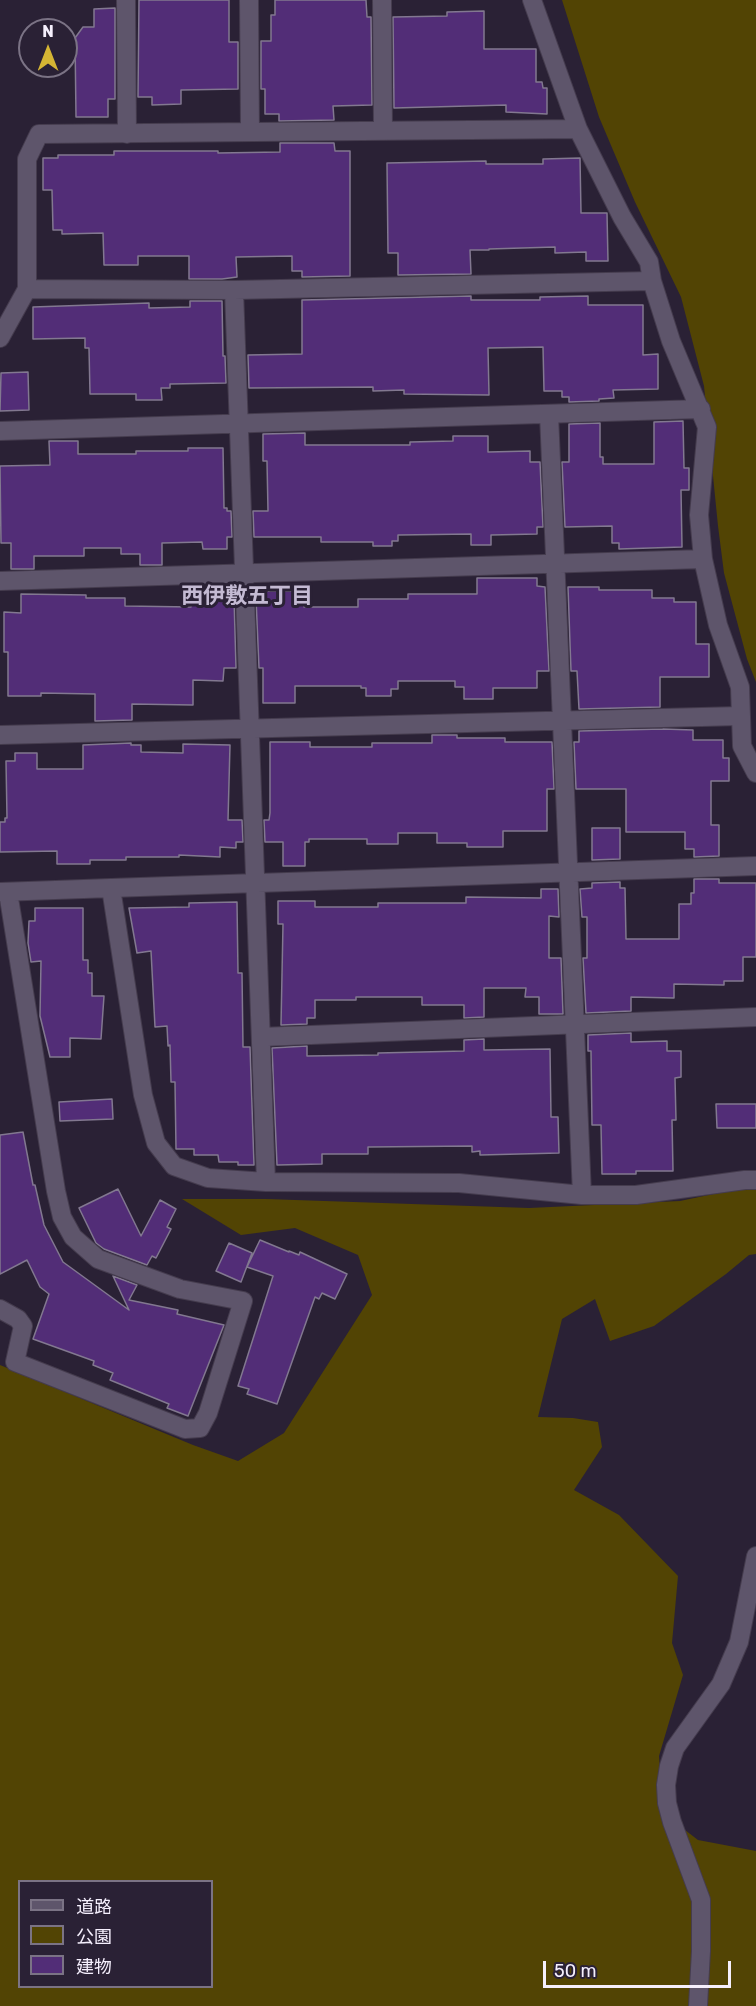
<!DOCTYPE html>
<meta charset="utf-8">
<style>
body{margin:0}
#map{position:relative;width:756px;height:2006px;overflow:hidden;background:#2a2135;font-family:Rubik,"Noto Sans JP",sans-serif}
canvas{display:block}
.legend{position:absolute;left:18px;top:1880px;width:195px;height:108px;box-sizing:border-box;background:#2a2135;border:2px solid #7b7385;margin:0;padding:8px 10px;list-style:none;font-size:18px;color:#f5effd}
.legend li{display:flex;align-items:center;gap:12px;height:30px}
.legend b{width:30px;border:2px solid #7b7385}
.north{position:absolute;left:18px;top:18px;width:60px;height:60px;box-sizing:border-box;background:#2a2135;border:2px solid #7b7385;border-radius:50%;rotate:0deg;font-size:16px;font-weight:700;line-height:24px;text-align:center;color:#f5effd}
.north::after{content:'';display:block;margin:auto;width:21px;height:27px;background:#d5b534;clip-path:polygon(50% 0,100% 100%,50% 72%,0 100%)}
.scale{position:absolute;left:543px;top:1961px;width:188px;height:27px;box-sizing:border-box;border:3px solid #f5effd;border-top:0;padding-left:8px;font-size:18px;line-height:21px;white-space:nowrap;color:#f5effd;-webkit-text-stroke:4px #2a2135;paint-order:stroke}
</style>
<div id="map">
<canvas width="756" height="2006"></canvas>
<ul class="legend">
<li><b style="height:8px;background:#5e556b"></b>道路</li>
<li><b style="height:16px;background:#524404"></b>公園</li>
<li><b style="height:16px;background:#522d77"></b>建物</li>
</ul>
<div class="north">N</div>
<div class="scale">50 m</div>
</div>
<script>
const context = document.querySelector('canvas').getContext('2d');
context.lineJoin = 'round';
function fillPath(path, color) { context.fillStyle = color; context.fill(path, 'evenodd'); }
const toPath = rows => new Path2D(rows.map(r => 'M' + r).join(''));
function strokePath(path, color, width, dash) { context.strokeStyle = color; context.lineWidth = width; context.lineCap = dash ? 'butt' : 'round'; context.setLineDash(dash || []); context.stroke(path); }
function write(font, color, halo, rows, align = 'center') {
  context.font = font + ' Rubik,"Noto Sans JP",sans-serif'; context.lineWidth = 6; context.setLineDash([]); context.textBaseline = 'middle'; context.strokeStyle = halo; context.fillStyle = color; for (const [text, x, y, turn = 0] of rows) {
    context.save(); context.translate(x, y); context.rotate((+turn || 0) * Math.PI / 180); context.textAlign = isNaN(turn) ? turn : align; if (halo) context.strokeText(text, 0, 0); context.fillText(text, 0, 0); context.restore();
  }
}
const green = toPath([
 [562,0,756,0,756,682,747,659,724,573,718,526,704,386,681,297,635,202,599,117],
 [742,1188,756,1190,756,1254,749,1255,726,1274,654,1326,610,1341,595,1299,562,1319,538,1417,573,1418,598,1422,602,1447,574,1490,619,1515,678,1576,672,1643,683,1675,659,1756,663,1813,698,1840,756,1851,756,2006,0,2006,0,1365,193,1445,238,1461,284,1433,372,1295,358,1255,295,1228,241,1235,182,1199,266,1199,529,1208,680,1201],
 [20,1882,212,1882,212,1986,20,1986]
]);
const building = toPath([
 [139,0,229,0,229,42,238,42,238,89,181,90,181,104,152,105,152,97,138,97,139,0],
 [275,0,366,0,367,17,371,17,372,105,333,106,334,120,279,121,279,114,265,114,265,89,261,89,261,41,271,41,271,15,275,15,275,0],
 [115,8,115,99,108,99,108,117,76,117,75,38,83,27,94,27,94,9,115,8],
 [484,11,484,49,536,49,536,82,542,82,543,88,547,88,547,114,506,112,506,105,394,108,393,17,447,16,447,12,484,11],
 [280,143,334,143,335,151,350,151,350,276,302,277,302,271,292,271,292,256,236,257,237,277,222,279,189,279,189,256,138,256,138,265,104,265,103,233,62,234,62,230,53,230,52,190,43,190,43,158,58,158,58,155,114,155,114,151,218,151,218,153,280,152,280,143],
 [580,158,581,213,607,213,608,261,586,261,586,252,555,253,555,247,489,249,489,250,470,250,471,274,398,275,398,253,388,253,387,163,486,161,486,164,543,164,543,159,580,158],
 [471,296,471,300,540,300,540,297,588,296,588,305,643,305,643,355,658,354,658,389,613,390,614,398,599,399,599,401,569,402,569,397,562,397,562,391,544,391,543,347,488,348,489,395,404,394,404,390,373,391,373,387,249,388,248,355,302,354,302,300,471,296],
 [190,301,222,301,223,356,225,356,226,383,170,384,170,388,161,388,162,400,136,400,136,394,90,394,89,348,85,348,85,338,33,339,33,307,149,303,149,308,190,307,190,301],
 [28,372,29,410,0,411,1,373,28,372],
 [683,421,684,468,689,468,689,490,681,490,682,547,619,549,619,543,612,543,612,526,565,527,562,462,569,462,569,424,600,423,600,457,603,457,603,464,654,464,654,422,683,421],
 [305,433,305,445,410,445,410,442,453,441,453,436,488,436,488,452,530,451,530,462,540,462,543,527,537,527,537,534,491,535,491,545,471,545,471,534,398,535,398,541,392,541,392,546,373,546,373,542,321,542,321,537,254,537,253,511,268,511,267,461,263,461,263,434,305,433],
 [49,441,78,441,78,454,136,454,136,451,188,451,188,448,223,448,224,508,227,508,227,511,231,511,232,537,227,537,227,549,203,549,202,542,162,543,162,565,140,565,140,554,121,554,121,548,84,548,84,556,34,556,34,569,11,569,11,543,1,543,0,466,50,465,49,441],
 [477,578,537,578,537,586,545,587,549,671,537,671,537,688,493,688,493,699,464,699,464,687,455,687,455,681,398,681,398,689,391,689,391,696,366,696,366,688,361,688,361,686,295,686,295,703,263,703,263,668,259,668,256,598,259,598,259,591,304,591,304,607,358,607,358,599,408,599,408,594,477,594,477,578],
 [568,587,599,587,599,590,652,590,652,598,674,598,674,602,696,602,696,644,709,644,709,677,660,677,660,707,579,709,577,671,571,671,568,587],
 [21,594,86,595,86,598,125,598,125,606,191,607,191,598,234,598,236,668,224,668,223,681,193,680,193,705,132,704,132,720,95,721,95,694,41,693,41,696,8,696,8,652,4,652,4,612,21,613,21,594],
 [663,729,693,730,693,740,723,740,723,758,729,758,729,781,711,781,711,825,719,825,719,856,694,857,694,849,685,849,685,832,626,832,626,789,576,789,574,742,579,742,579,731,663,729],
 [432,735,457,735,457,738,505,738,505,742,552,742,554,789,547,789,547,831,503,831,503,847,467,847,467,843,437,843,437,833,398,833,398,844,367,844,367,839,309,839,309,842,305,842,305,866,283,866,283,842,265,842,264,820,269,820,270,813,270,742,310,742,310,747,372,747,372,743,432,743,432,735],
 [131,743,131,745,141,745,141,752,183,753,183,744,230,745,228,820,242,820,243,842,236,842,236,848,220,847,220,857,179,855,179,857,126,857,126,860,90,860,90,864,57,864,57,851,0,852,0,822,5,822,5,818,7,818,6,761,15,761,15,753,37,753,37,769,83,769,83,745,131,743],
 [592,828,620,828,620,859,592,860,592,828],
 [694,879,719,879,719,883,756,883,756,957,743,957,743,981,724,981,724,985,674,984,674,998,631,997,631,1011,586,1013,583,958,587,958,587,917,582,917,580,889,592,888,592,883,620,882,620,888,625,888,626,939,679,939,679,904,691,904,691,893,694,893,694,879],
 [541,889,558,889,559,917,549,916,549,958,561,958,563,1014,539,1014,539,997,525,997,526,988,484,988,484,1017,464,1018,464,1005,422,1005,422,997,356,997,356,1000,315,1000,315,1018,307,1018,307,1024,281,1025,283,924,278,924,278,901,315,901,315,907,378,907,378,903,466,903,466,897,541,898,541,889],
 [237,902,238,973,242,973,243,1047,250,1047,254,1165,238,1165,238,1162,219,1162,218,1155,194,1155,194,1149,176,1149,175,1082,171,1082,170,1045,168,1046,167,1026,155,1027,151,951,137,953,129,908,189,907,189,903,237,902],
 [35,908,83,908,83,960,88,960,88,973,92,973,92,996,104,996,101,1039,70,1038,70,1057,50,1057,40,1016,41,961,31,962,28,943,29,921,35,921,35,908],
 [631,1033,631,1042,667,1041,667,1051,681,1051,681,1077,675,1078,676,1120,672,1120,673,1171,636,1171,636,1174,602,1174,601,1125,592,1125,591,1051,588,1051,588,1035,631,1033],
 [484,1039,484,1050,550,1049,551,1117,558,1117,559,1153,480,1155,480,1151,472,1152,472,1146,368,1147,368,1154,322,1154,322,1164,277,1165,272,1048,307,1046,307,1056,378,1055,378,1053,464,1051,464,1040,484,1039],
 [112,1099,113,1119,60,1121,59,1102,112,1099],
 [716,1104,756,1104,756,1128,717,1128,716,1104],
 [23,1132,33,1185,35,1185,44,1225,63,1262,129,1310,113,1276,137,1285,129,1300,178,1310,177,1314,224,1325,188,1416,167,1408,169,1404,110,1380,113,1373,93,1365,94,1361,33,1339,49,1294,40,1287,27,1260,0,1274,0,1135,23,1132],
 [118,1189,141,1236,160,1200,176,1209,167,1227,171,1229,156,1258,152,1256,147,1265,104,1249,96,1243,79,1208,118,1189],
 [260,1240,289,1252,289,1251,299,1255,300,1252,347,1274,335,1299,322,1293,319,1299,315,1297,277,1404,247,1394,249,1389,238,1386,273,1276,247,1267,260,1240],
 [229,1243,252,1253,241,1282,216,1271,229,1243]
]);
const minor = toPath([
 [126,0,127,134],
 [249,0,250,132],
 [382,0,383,131],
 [532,0,578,129,622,217,649,262,652,281,671,341,707,427,699,515,703,559,718,625,740,687,742,746,756,773],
 [27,289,234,290,652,281],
 [234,290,266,1182],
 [0,338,27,289,27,159,39,134,578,129],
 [549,414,582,1195],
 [0,431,701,409],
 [0,581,703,559],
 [0,735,740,716],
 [111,888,756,866],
 [0,892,111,888,143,1095,156,1143,174,1166,208,1178,266,1182,459,1183,582,1195,636,1195,745,1180,756,1180],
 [261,1037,756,1017],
 [0,1309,18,1319,23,1326,15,1362,185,1429,200,1428,208,1413,243,1301,180,1289,98,1259,73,1237,62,1217,56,1191,8,892],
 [698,2006,701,1951,701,1900,672,1822,667,1803,666,1785,669,1766,675,1748,721,1684,739,1642,756,1556]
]);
const neighbourhoodNames = [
 ["西伊敷五丁目",247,597]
];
fillPath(green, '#524404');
fillPath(building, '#522d77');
strokePath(building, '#827890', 1.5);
strokePath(minor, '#453c4e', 20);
strokePath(minor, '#5e556b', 18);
write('bold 22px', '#c4bad3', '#2a2135', neighbourhoodNames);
</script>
